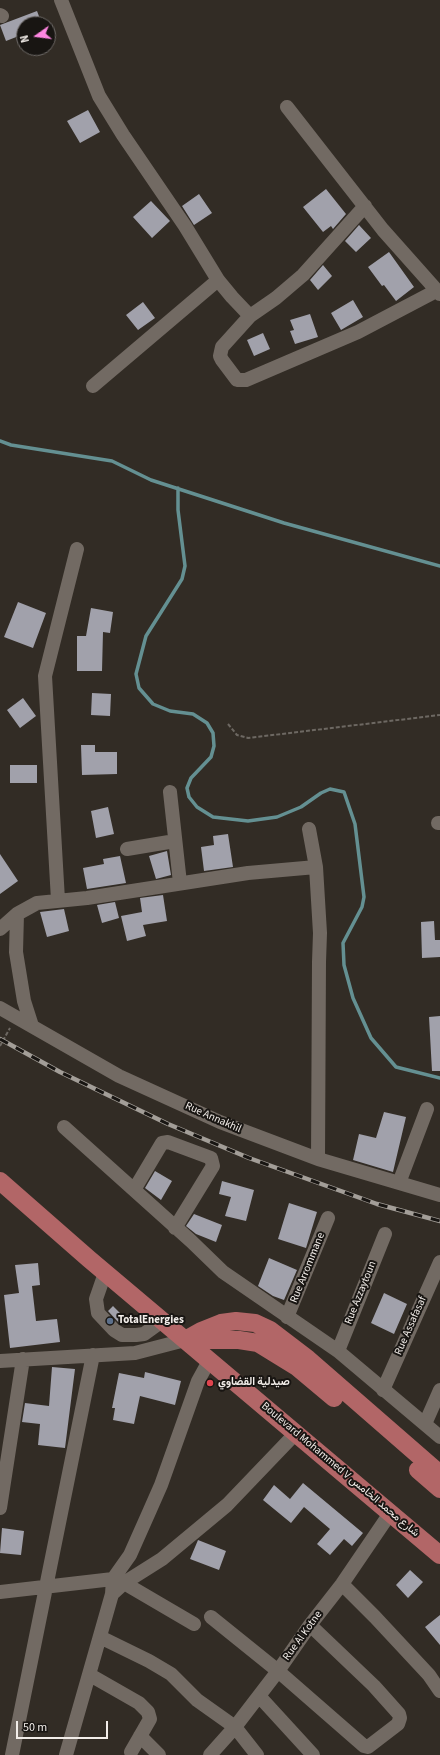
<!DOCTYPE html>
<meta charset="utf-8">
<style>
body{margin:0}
#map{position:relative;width:440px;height:1755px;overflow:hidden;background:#322c25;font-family:"Source Sans 3",sans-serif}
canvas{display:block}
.north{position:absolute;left:16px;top:16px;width:40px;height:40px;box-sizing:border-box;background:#181512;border:1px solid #6f6b68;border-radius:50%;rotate:256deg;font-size:11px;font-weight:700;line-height:16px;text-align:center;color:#f2ede9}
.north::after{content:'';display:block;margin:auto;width:14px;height:18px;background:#fe86e1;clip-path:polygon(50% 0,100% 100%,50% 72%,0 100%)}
.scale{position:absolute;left:16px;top:1721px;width:92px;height:18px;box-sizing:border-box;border:2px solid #f2ede9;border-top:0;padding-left:5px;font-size:12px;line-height:14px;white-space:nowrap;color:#f2ede9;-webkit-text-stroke:3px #181512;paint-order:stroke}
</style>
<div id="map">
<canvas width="440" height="1755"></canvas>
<div class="north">N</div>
<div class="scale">50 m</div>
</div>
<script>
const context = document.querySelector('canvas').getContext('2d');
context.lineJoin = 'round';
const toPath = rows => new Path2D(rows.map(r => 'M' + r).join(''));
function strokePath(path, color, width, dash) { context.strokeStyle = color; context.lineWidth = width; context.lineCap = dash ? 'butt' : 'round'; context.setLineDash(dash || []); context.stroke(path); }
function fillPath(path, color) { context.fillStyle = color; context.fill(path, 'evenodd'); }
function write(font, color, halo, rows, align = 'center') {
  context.font = font + ' "Source Sans 3",Vazirmatn,sans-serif'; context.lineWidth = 4; context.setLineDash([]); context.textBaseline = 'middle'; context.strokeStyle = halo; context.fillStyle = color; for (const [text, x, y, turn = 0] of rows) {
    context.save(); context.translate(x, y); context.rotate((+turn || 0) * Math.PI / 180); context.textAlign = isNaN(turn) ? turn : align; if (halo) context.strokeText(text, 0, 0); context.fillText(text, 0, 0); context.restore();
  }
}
const stream = toPath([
 [0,441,11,445,112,461,151,480,284,523,440,566],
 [178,488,178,510,185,566,182,579,146,636,136,674,139,688,153,704,170,711,193,714,207,723,213,733,214,746,211,757,191,778,187,788,189,797,197,807,213,817,248,821,277,817,301,807,321,793,330,789,344,792,355,824,364,897,362,907,343,943,344,965,353,998,371,1038,396,1067,440,1078]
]);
const building = toPath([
 [37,11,42,24,24,24,24,34,6,41,0,25],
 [88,110,100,132,80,143,67,121],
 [326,189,346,214,333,229,331,226,323,232,303,207],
 [199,194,212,213,194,225,182,206],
 [151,201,170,221,152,238,133,217],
 [359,225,371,238,356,252,345,241],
 [389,252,414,287,396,301,384,285,382,286,368,267],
 [323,265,332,276,318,290,310,280],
 [353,300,363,317,341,330,331,313],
 [143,302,155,318,138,330,126,315],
 [310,314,318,337,295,344,290,331,294,330,290,320],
 [263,333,270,349,254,356,247,340],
 [18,602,46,613,33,648,4,637],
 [91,608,113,612,110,633,103,632,102,671,77,671,77,636,86,636],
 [92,693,111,694,110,716,91,715],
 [23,698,36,716,20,728,7,710],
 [81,745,95,745,95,752,117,752,117,774,82,775],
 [10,765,37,765,37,783,10,783],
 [108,807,114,834,96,838,91,811],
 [228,834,233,867,204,871,201,847,214,845,213,836],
 [167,851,171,875,156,879,149,856],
 [0,854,18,881,0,894],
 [120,856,126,883,87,889,83,868,104,864,103,859],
 [163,895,167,921,143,925,146,936,127,941,121,916,142,912,140,898],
 [115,902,119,918,102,923,97,905],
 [64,909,69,931,47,937,40,912],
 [434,921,435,940,440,940,440,957,422,958,421,922],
 [440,1016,440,1071,432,1071,429,1017],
 [384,1112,406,1117,393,1172,353,1160,359,1134,376,1138],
 [155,1171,172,1181,161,1200,145,1188],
 [222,1181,254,1190,246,1221,225,1216,231,1197,219,1194],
 [289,1203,317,1212,306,1248,278,1239],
 [194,1214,222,1225,216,1242,196,1234,186,1226],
 [269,1258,297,1270,284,1300,273,1296,258,1286],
 [38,1263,40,1285,32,1286,36,1321,57,1319,60,1342,10,1348,4,1295,19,1293,15,1265],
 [384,1293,407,1304,394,1334,371,1323],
 [113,1306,125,1318,120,1324,108,1311],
 [52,1367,75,1369,65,1448,38,1445,40,1424,22,1422,25,1403,49,1406],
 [145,1372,181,1381,175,1405,140,1396,134,1424,113,1420,115,1408,112,1408,119,1373,144,1378],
 [303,1483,363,1533,352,1546,344,1539,330,1555,317,1544,330,1529,304,1507,291,1523,263,1500,274,1485,290,1499],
 [2,1528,24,1531,21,1555,0,1553],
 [198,1540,226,1551,219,1570,190,1559],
 [410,1570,423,1582,408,1598,396,1585],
 [440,1615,440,1645,425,1627]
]);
const path = toPath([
 [228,724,237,735,248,738,440,715],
 [0,1046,10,1028]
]);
const minor = toPath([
 [61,0,99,96,123,135,185,226,218,280,232,297,250,316],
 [0,15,2,16],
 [287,107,383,230,440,294],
 [365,206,303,275,276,298,250,316,222,347,220,356,222,360,237,380,246,380,358,332,436,291],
 [93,386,218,280],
 [170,792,180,883],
 [438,823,440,823],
 [309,829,316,867,320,933,319,962,318,1159],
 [127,849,175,841],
 [58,900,45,676,77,549],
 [17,914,16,952,24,1001,32,1026],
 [0,929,17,914,37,903,87,898,248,873,316,867],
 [0,1008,119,1076,220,1122,318,1159,440,1195],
 [64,1127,191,1241,223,1272,338,1351,440,1437],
 [399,1183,427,1109],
 [134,1190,162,1143,168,1142,211,1158,213,1166,175,1228],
 [105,1273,96,1299,98,1313,114,1330,122,1335,136,1335,144,1334,162,1321],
 [287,1317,328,1218],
 [338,1351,385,1234],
 [0,1361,135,1353,185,1340],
 [383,1390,440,1262],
 [425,1424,440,1390],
 [0,1508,23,1359],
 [124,1583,194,1624],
 [342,1584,375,1617,429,1675,440,1691],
 [0,1592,113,1579],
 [112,1594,124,1583,162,1559,227,1505,295,1434],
 [211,1617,278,1671,364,1746,368,1747,398,1724,400,1718,399,1714,374,1686,310,1625],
 [100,1637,149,1661,171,1674,197,1700,235,1727,257,1755],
 [90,1675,139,1703,148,1712,150,1719,131,1752],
 [259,1696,313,1755],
 [140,1736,159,1755],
 [12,1755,93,1355],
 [66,1755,112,1594,113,1579,130,1555,150,1510,161,1485,198,1381,209,1361],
 [210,1755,235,1727,278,1671,310,1625,342,1584,391,1512]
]);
const major = toPath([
 [0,1181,89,1259,440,1555],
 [185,1340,201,1331,221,1323,236,1321,255,1323,270,1330,308,1359,440,1474],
 [189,1340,239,1340,258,1343,297,1367,334,1398],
 [418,1470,440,1489]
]);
const rail = toPath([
 [0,1039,60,1072,168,1124,249,1158,377,1204,440,1221]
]);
const markers = [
 [110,1321,4,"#5c6f8a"],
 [210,1383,4,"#e0444e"]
];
const streetNames = [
 ["Rue Annakhil",213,1118,24],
 ["Rue Arrommane",308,1268,-68],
 ["Rue Azzaytoun",361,1293,-68],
 ["Rue Assafasaf",411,1326,-66],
 ["Boulevard Mohammed V شارع محمد الخامس",340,1470,40],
 ["Rue Al Kotne",303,1636,-54]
];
const poiNames = [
 ["TotalEnergies",118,1321],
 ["صيدلية القضاوي",218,1383]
];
strokePath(stream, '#649092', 3.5);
fillPath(building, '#a1a1ab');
strokePath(path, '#6d6862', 2, [4, 2]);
strokePath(minor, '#726a63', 14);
strokePath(major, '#b26667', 18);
strokePath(rail, '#a39e98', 4.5);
strokePath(rail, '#181512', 3, [9]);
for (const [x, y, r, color] of markers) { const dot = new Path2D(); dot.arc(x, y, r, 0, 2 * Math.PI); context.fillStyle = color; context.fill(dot); strokePath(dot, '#181512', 1.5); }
write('11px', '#f2ede9', '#181512', streetNames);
write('bold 11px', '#f2ede9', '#181512', poiNames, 'left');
</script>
